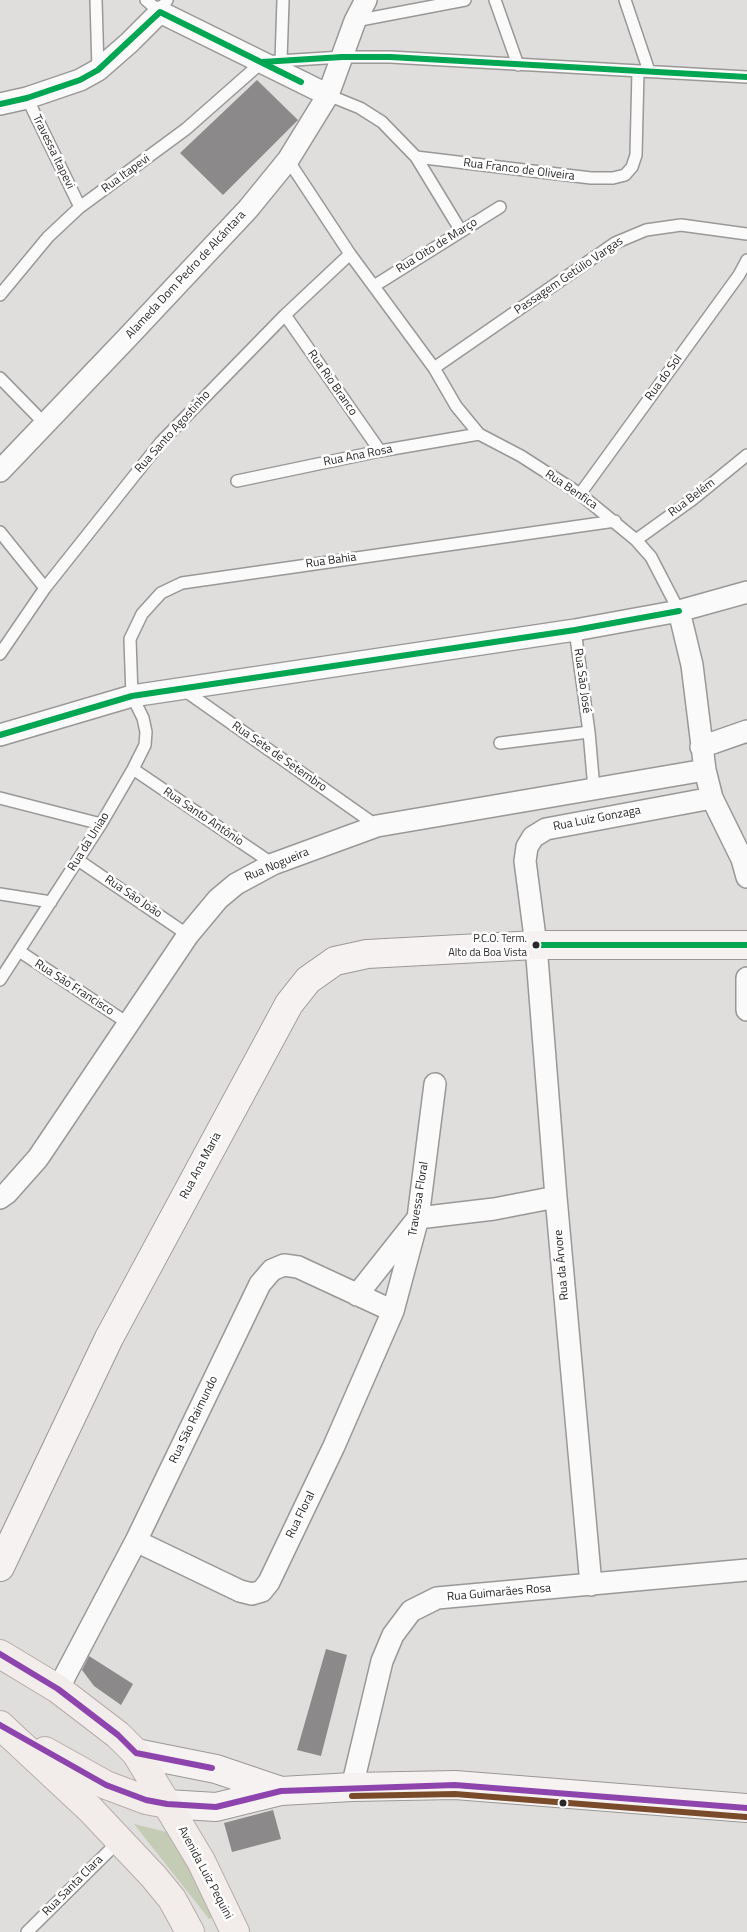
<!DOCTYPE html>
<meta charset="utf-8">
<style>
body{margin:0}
canvas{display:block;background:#e0dedd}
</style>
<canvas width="747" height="1932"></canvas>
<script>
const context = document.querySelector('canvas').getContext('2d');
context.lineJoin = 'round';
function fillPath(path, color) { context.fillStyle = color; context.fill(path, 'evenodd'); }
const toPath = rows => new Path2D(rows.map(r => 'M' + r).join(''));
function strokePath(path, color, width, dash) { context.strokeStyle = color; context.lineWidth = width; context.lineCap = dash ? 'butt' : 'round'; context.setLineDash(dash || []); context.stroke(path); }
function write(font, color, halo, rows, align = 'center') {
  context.font = font + ' "Titillium Web",sans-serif'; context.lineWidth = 5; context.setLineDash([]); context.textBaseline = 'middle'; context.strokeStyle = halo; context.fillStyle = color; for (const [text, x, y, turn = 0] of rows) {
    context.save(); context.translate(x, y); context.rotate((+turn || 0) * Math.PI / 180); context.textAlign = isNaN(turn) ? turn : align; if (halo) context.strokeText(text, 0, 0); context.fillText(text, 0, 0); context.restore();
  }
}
const green = toPath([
 [134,1824,167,1832,217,1915,209,1919]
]);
const building = toPath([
 [257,80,298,120,223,195,180,153],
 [326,1649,347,1655,321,1756,297,1750],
 [89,1656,133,1684,121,1705,94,1686,82,1670],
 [273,1810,281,1839,232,1852,224,1823]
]);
const lane = toPath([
 [96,0,98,70],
 [146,0,160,12,167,0],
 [495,0,518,65],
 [625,0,649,71],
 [355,21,465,0],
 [281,61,283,0],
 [328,95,360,108,382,122,416,157,591,178,613,178,625,175,632,167,636,155,638,71],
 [27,98,80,207],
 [416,157,461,231],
 [288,160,350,254,434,368,456,406,479,434,521,456,580,494,636,540,651,557,679,611],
 [374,286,500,207],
 [0,295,48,237,80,207,186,129,262,62,342,57,390,57,747,77],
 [285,315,380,451],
 [434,368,615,243,646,230,681,225,747,234],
 [0,378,44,423],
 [237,481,380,451,479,434],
 [580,494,739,275,747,260],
 [0,532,45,588],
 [636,540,693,499,747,455],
 [575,630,589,732,594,789],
 [0,654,45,588,161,442,285,315,350,254],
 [184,690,377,826],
 [500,743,589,732],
 [133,769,273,864],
 [0,798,101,824],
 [78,860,188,935],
 [0,894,51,902],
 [19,951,129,1024],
 [0,980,101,824,133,769,145,745,146,732,143,718,132,696,130,639,142,614,161,593,182,583,615,521],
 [27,1932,120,1840]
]);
const street = toPath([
 [0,104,27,98,80,80,98,70,129,43,160,12,328,95],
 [0,471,127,338,248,209,288,160,328,95,355,21,366,0],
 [679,611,692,665,705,770,712,798,742,859,747,877],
 [0,735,132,696,575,630,679,611,747,592],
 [701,747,747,731],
 [747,978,747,1010],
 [0,1198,7,1193,38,1158,188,935,218,899,236,884,273,864,377,826,705,770],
 [357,1295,418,1218,494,1209,556,1197],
 [136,1541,240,1591,252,1594,262,1591,269,1582,334,1446,393,1311,418,1218,435,1084],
 [591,1585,556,1197,536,945,525,861,527,847,533,837,546,829,712,798],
 [58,1689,136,1541,260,1284,272,1270,284,1265,298,1267,393,1311],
 [352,1787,382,1661,393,1635,411,1611,437,1598,747,1570]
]);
const secondary = toPath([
 [0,1567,109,1338,289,1004,308,980,335,961,367,954,536,945,747,945],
 [136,1753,216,1769,281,1791],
 [167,1804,216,1807,281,1791,352,1787,455,1785,747,1808]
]);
const primary = toPath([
 [0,1654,58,1689,118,1735,136,1753,201,1861,235,1932],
 [0,1725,90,1809,154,1877,172,1899,190,1932],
 [45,1751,106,1785,146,1800,167,1804]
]);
const bus1 = toPath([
 [262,62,342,57,390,57,747,77],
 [0,104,27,98,80,80,98,70,160,12,301,82],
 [0,735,132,696,575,630,679,611],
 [536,945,747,945]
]);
const bus2 = toPath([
 [0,1654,58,1689,118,1735,136,1753,212,1768],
 [0,1725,106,1785,146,1800,167,1804,216,1807,281,1791,455,1785,747,1808]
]);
const bus3 = toPath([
 [352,1796,455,1794,746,1817]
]);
const markers = [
 [536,945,4.5,"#2a2828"],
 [563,1803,4.5,"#2a2828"]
];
const busNames = [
 ["P.C.O. Term.",527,939],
 ["Alto da Boa Vista",527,953]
];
const streetNames = [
 ["Travessa Itapevi",53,152,64],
 ["Rua Franco de Oliveira",519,170,7],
 ["Rua Itapevi",126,174,-36],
 ["Rua Oito de Março",437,246,-32],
 ["Alameda Dom Pedro de Alcântara",186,275,-47],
 ["Passagem Getúlio Vargas",569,276,-34],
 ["Rua do Sol",664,378,-54],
 ["Rua Rio Branco",332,383,55],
 ["Rua Santo Agostinho",173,432,-48],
 ["Rua Ana Rosa",358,456,-11],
 ["Rua Benfica",571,490,34],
 ["Rua Belém",692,498,-37],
 ["Rua Bahia",331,561,-8],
 ["Rua São José",582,681,82],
 ["Rua Sete de Setembro",279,757,35],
 ["Rua Santo Antônio",203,817,34],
 ["Rua Luiz Gonzaga",597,819,-11],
 ["Rua da Uniao",89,842,-58],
 ["Rua Nogueira",277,865,-23],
 ["Rua São João",133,897,34],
 ["Rua São Francisco",74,988,33],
 ["Rua Ana Maria",201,1166,-62],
 ["Travessa Floral",419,1199,-81],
 ["Rua da Árvore",562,1265,-95],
 ["Rua São Raimundo",194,1420,-64],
 ["Rua Floral",301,1515,-64],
 ["Rua Guimarães Rosa",499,1593,-5],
 ["Avenida Luiz Pequini",205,1873,62],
 ["Rua Santa Clara",73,1886,-45]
];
fillPath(green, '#c4ccb5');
fillPath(building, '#8b8989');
strokePath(lane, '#999897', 14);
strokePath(street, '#999897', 24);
strokePath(secondary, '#999897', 30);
strokePath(primary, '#b8acaa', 30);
strokePath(lane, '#fafafa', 11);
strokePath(street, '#fafafa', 21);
strokePath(secondary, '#f6f2f1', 28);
strokePath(primary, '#f2ecea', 28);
strokePath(bus1, '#00a651', 6);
strokePath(bus2, '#8e44ad', 6);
strokePath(bus3, '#7a4b2a', 6);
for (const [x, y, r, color] of markers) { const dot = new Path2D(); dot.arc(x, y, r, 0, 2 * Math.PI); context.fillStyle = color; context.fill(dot); strokePath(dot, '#fff', 2); }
write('11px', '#2a2828', '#fff', busNames, 'right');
write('12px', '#2a2828', '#fff', streetNames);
</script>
